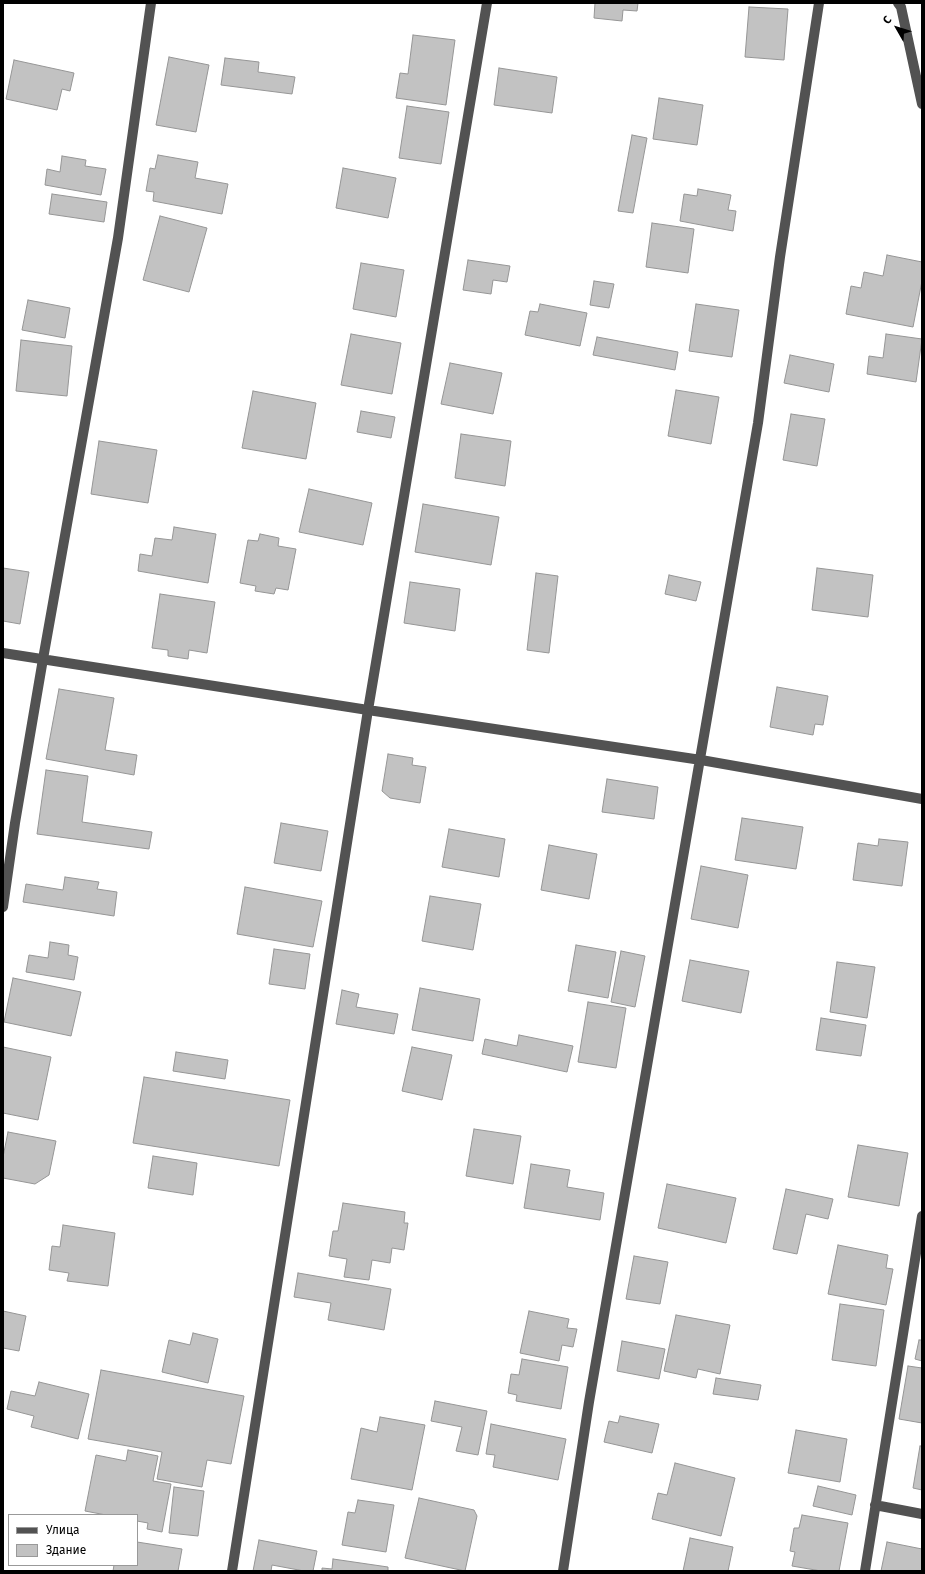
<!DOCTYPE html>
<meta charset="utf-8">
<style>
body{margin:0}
#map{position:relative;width:925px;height:1574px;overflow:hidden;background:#fff;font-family:"Fira Sans",sans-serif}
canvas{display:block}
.frame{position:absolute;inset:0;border:4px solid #000;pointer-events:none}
.legend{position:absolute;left:8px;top:1514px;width:130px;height:52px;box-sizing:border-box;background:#fff;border:1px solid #999;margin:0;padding:5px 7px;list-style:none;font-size:12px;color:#000}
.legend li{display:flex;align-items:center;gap:8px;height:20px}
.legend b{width:20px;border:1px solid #999}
.north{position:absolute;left:877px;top:8px;width:40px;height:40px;-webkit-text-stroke:3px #fff;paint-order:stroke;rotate:309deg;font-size:11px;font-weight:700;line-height:16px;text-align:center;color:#000}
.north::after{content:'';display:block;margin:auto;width:14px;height:18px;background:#000;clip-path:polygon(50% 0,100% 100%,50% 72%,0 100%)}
</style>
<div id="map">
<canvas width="925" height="1574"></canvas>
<div class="frame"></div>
<ul class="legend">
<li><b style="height:5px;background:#525252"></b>Улица</li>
<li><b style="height:11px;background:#c2c2c2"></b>Здание</li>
</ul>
<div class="north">С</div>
</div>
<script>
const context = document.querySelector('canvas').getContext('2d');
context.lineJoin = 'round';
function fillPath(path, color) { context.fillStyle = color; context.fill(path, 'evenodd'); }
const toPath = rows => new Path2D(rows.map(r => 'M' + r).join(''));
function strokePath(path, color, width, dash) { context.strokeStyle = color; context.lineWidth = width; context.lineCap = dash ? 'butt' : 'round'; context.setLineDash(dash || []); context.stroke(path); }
const building = toPath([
 [595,3,638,3,637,11,623,10,622,21,594,18,595,3],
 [749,7,788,9,784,60,745,57,749,7],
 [413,35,455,40,446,105,396,98,400,73,408,74,413,35],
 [169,57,209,65,196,132,156,125,169,57],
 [225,58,259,62,258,72,295,77,292,94,221,85,225,58],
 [14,60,74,73,70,91,62,89,57,110,6,99,14,60],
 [499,68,557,77,552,113,494,105,499,68],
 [659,98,703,105,697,145,653,139,659,98],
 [407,106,449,112,441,164,399,158,407,106],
 [632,135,647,138,633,213,618,211,632,135],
 [158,155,198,162,195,178,228,184,222,214,153,201,154,192,146,191,150,168,155,169,158,155],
 [62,156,86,160,85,166,106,169,101,195,45,185,47,169,60,172,62,156],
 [343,168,396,178,388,218,336,208,343,168],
 [698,189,731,195,728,210,736,211,733,231,680,221,684,194,697,196,698,189],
 [52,194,107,202,104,222,49,214,52,194],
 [160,216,207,228,189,292,143,280,160,216],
 [652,223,694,229,688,273,646,267,652,223],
 [887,255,922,262,922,281,913,327,846,314,851,286,861,288,864,272,883,276,887,255],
 [468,260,510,266,507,282,493,280,491,294,463,290,468,260],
 [361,263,404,270,396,317,353,309,361,263],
 [594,281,614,284,609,308,590,305,594,281],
 [28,300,70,308,65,338,22,330,28,300],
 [540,304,587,313,580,346,525,335,530,311,538,312,540,304],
 [696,304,739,310,732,357,689,351,696,304],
 [351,334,401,343,392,394,341,385,351,334],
 [886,334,922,339,916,382,867,374,869,356,883,358,886,334],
 [597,337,678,352,675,370,593,355,597,337],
 [21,340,72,346,67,396,16,391,21,340],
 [790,355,834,364,829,392,784,383,790,355],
 [450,363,502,373,493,414,441,404,450,363],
 [676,390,719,397,711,444,668,436,676,390],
 [253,391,316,403,306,459,242,448,253,391],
 [361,411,395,417,391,438,357,432,361,411],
 [791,414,825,419,817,466,783,460,791,414],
 [461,434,511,441,505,486,455,478,461,434],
 [99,441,157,450,148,503,91,494,99,441],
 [309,489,372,503,363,545,299,532,309,489],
 [423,504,499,517,491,565,415,552,423,504],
 [174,527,216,534,208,583,138,571,140,554,152,556,155,538,172,540,174,527],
 [260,534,279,538,278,546,296,549,288,590,276,588,274,594,255,591,256,586,240,583,248,540,258,541,260,534],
 [3,568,29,572,20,624,3,621,3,568],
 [817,568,873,575,868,617,812,610,817,568],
 [536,573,558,576,549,653,527,650,536,573],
 [669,575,701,582,696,601,665,594,669,575],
 [410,582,460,589,455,631,404,623,410,582],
 [160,594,215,602,207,653,189,650,188,659,168,656,168,650,152,648,160,594],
 [777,687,828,696,823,725,815,724,813,735,770,727,777,687],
 [59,689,114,698,105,750,137,755,134,775,46,759,59,689],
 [388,754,413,758,412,765,426,767,420,803,390,798,382,791,388,754],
 [46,770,88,776,82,822,152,832,149,849,37,834,46,770],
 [607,779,658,787,654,819,602,812,607,779],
 [742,818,803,827,796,869,735,860,742,818],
 [281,823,328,831,321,871,274,863,281,823],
 [449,829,505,839,499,877,442,867,449,829],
 [879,839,908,842,902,886,853,880,858,843,878,846,879,839],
 [549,845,597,854,589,899,541,890,549,845],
 [701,866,748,875,738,928,691,919,701,866],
 [65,877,99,882,97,889,117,892,114,916,23,902,26,884,63,890,65,877],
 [245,887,322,901,313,947,237,934,245,887],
 [430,896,481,904,473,950,422,941,430,896],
 [50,942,69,945,68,955,78,957,74,980,26,972,29,955,48,958,50,942],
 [576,945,616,952,608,998,568,991,576,945],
 [274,949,310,954,305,989,269,984,274,949],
 [621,951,645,956,635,1007,611,1002,621,951],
 [690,960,749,971,741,1013,682,1001,690,960],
 [837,962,875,967,867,1018,830,1012,837,962],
 [13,978,81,992,71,1036,4,1022,13,978],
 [420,988,480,999,473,1041,412,1030,420,988],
 [342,990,359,994,356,1007,398,1014,394,1034,336,1024,342,990],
 [588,1002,626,1008,616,1068,578,1062,588,1002],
 [821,1018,866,1025,861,1056,816,1050,821,1018],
 [519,1035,573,1046,567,1072,482,1054,485,1039,517,1046,519,1035],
 [3,1047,51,1057,38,1120,3,1113,3,1047],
 [412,1047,452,1055,442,1100,402,1091,412,1047],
 [176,1052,228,1060,225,1079,173,1071,176,1052],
 [144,1077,290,1100,279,1166,133,1143,144,1077],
 [474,1129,521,1136,513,1184,466,1176,474,1129],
 [8,1132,56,1141,49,1175,35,1184,3,1178,3,1157,8,1132],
 [858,1145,908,1153,899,1206,848,1197,858,1145],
 [153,1156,197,1163,193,1195,148,1188,153,1156],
 [531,1164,570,1170,567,1187,604,1193,600,1220,524,1208,531,1164],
 [667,1184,736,1198,726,1243,658,1228,667,1184],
 [786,1189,833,1199,828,1219,806,1214,797,1254,773,1249,786,1189],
 [343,1203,405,1212,404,1223,408,1223,404,1250,392,1248,390,1263,372,1260,369,1280,344,1277,347,1259,329,1256,333,1231,338,1231,343,1203],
 [63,1225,115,1233,108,1286,67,1281,69,1273,49,1270,52,1246,60,1247,63,1225],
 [838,1245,888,1255,886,1268,893,1269,886,1305,828,1294,838,1245],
 [634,1256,668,1262,660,1304,626,1299,634,1256],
 [298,1273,391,1289,384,1330,328,1320,331,1303,294,1297,298,1273],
 [840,1304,884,1310,876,1366,832,1360,840,1304],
 [3,1311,26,1316,19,1351,3,1348,3,1311],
 [529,1311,569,1319,567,1328,577,1329,573,1347,562,1345,559,1361,520,1353,529,1311],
 [676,1315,730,1325,720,1374,698,1369,696,1378,664,1371,676,1315],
 [193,1333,218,1339,208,1383,162,1372,169,1340,190,1345,193,1333],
 [919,1340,922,1340,922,1361,915,1359,919,1340],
 [622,1341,665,1349,659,1379,617,1371,622,1341],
 [522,1359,568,1367,561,1409,516,1401,517,1395,508,1393,511,1374,519,1375,522,1359],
 [908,1366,922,1368,922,1423,899,1419,908,1366],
 [101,1370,244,1396,231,1464,207,1460,202,1487,157,1479,162,1452,88,1439,101,1370],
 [716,1378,761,1385,758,1400,713,1394,716,1378],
 [39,1382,89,1394,78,1439,31,1427,34,1416,7,1409,11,1391,35,1396,39,1382],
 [435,1401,487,1411,478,1455,456,1451,462,1427,431,1421,435,1401],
 [620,1416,659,1424,652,1453,604,1442,609,1421,618,1423,620,1416],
 [380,1417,425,1425,412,1490,351,1479,361,1428,377,1432,380,1417],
 [491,1424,566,1439,558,1480,493,1467,495,1455,486,1454,491,1424],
 [796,1430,847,1439,840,1482,788,1473,796,1430],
 [920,1446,922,1446,922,1490,913,1488,920,1446],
 [128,1450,158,1456,153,1481,171,1484,162,1532,147,1529,148,1523,137,1521,137,1515,106,1515,85,1511,96,1455,126,1461,128,1450],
 [675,1463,735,1478,721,1536,652,1519,658,1493,667,1495,675,1463],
 [818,1486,856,1495,852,1515,813,1506,818,1486],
 [174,1487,204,1491,198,1536,169,1533,174,1487],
 [419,1498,474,1510,477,1516,465,1571,405,1558,419,1498],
 [358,1500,394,1505,386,1552,342,1545,348,1512,355,1513,358,1500],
 [802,1515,848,1523,839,1571,821,1571,792,1566,795,1552,790,1551,794,1528,799,1528,802,1515],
 [690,1538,733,1547,728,1571,683,1571,690,1538],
 [259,1540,317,1551,313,1571,304,1571,272,1565,271,1571,253,1571,259,1540],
 [137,1542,182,1549,178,1571,113,1571,114,1565,137,1565,137,1542],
 [887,1542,922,1549,922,1571,881,1571,887,1542],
 [333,1559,388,1567,388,1571,322,1571,322,1568,332,1569,333,1559]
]);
const minor = toPath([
 [898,3,901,7,922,104],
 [3,653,368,710,701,760,922,799],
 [3,907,15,823,43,659,118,238,151,3],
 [875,1505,922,1514],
 [232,1571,368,710,487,3],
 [563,1571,589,1402,758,423,780,257,819,3],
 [865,1571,922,1216]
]);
fillPath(building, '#c2c2c2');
strokePath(building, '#969696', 1);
strokePath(minor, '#525252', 10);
</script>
